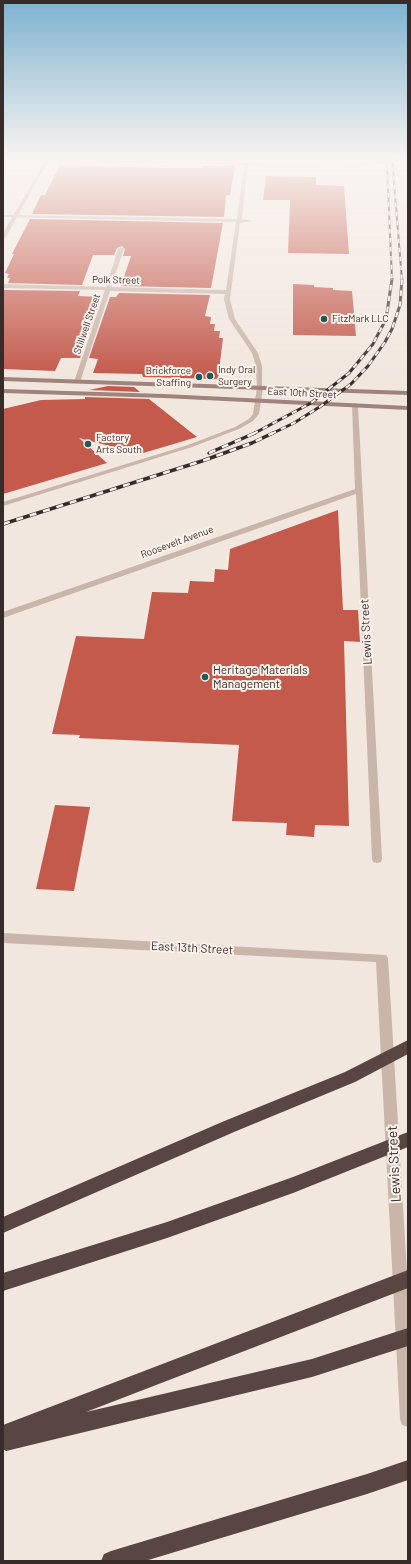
<!DOCTYPE html>
<style>
body{margin:0}
#map{position:relative;width:411px;height:1564px;overflow:hidden;background:#f2e7df;font-family:Barlow,sans-serif}
canvas{display:block}
.frame{position:absolute;inset:0;border:4px solid #382c2a;pointer-events:none}
</style>
<div id="map">
<canvas width="411" height="1564"></canvas>
<div class="frame"></div>
</div>
<script>
const context = document.querySelector('canvas').getContext('2d');
context.lineJoin = 'round';
function fillPath(path, color) { context.fillStyle = color; context.fill(path, 'evenodd'); }
const toPath = rows => new Path2D(rows.map(r => 'M' + r).join(''));
function strokePath(path, color, width, dash) { context.strokeStyle = color; context.lineWidth = width; context.lineCap = dash ? 'butt' : 'round'; context.setLineDash(dash || []); context.stroke(path); }
function write(font, color, halo, rows, align = 'center') {
  context.font = font + ' Barlow,sans-serif'; context.lineWidth = 4; context.setLineDash([]); context.textBaseline = 'middle'; context.strokeStyle = halo; context.fillStyle = color; for (const [text, x, y, turn = 0] of rows) {
    context.save(); context.translate(x, y); context.rotate((+turn || 0) * Math.PI / 180); context.textAlign = isNaN(turn) ? turn : align; if (halo) context.strokeText(text, 0, 0); context.fillText(text, 0, 0); context.restore();
  }
}
const building = toPath([
 [205,158,236,158,236,161,204,161],
 [60,165,164,168,203,168,203,166,235,166,230,195,226,195,224,217,32,214,41,195,45,195],
 [266,176,316,177,316,185,344,186,349,254,288,253,290,200,263,200],
 [30,219,223,223,211,288,121,286,131,256,123,256,125,249,122,246,117,248,114,255,93,255,82,285,8,283,10,278,7,278,9,274,5,273,14,254,12,254],
 [293,284,314,285,314,287,333,288,333,290,352,291,356,336,293,335],
 [4,290,80,291,78,296,101,297,80,358,61,358,55,371,3,369,3,292],
 [119,293,210,295,205,316,211,317,210,324,215,324,214,331,220,331,219,338,223,338,218,379,143,377,142,374,93,373,98,359,89,358,110,297,116,297],
 [108,386,134,387,140,392,89,390],
 [85,397,149,399,197,437,140,454,79,438,107,463,3,494,3,409,41,400,85,399],
 [338,510,343,610,358,610,360,642,344,641,349,826,315,825,314,837,286,835,287,823,232,821,239,745,79,738,80,735,52,734,76,636,144,639,152,592,188,593,190,581,214,582,215,569,228,570,230,549],
 [55,805,90,807,74,891,36,889]
]);
const minor = toPath([
 [244,163,248,164,242,219,253,221,240,223,230,299,235,319,258,353,262,366,262,389,257,388,256,366,252,353,229,319,224,299,225,294,110,291,80,382,75,383,74,382,105,290,3,288,3,284,106,287,118,249,121,247,124,249,111,287,226,290,236,222,3,217,3,215,237,219,244,163],
 [355,403,358,405,382,859,381,862,377,863,373,862,372,859,356,494,3,618,3,612,355,489,352,405,355,403],
 [3,933,386,955,388,958,408,1289,408,1427,402,1425,400,1419,376,962,3,943,3,933]
]);
const tertiary = toPath([
 [3,158,342,165,406,158,408,158,408,160,342,167,50,161,46,165,6,237,3,239,3,233,45,161,3,160,3,158],
 [260,386,263,388,259,414,253,421,239,429,192,447,3,506,3,502,188,445,235,427,249,419,253,414,257,388,260,386]
]);
const secondary = toPath([
 [3,377,408,391,408,395,3,381,3,377],
 [3,389,164,394,408,406,408,410,164,398,3,393,3,389]
]);
const motorway = toPath([
 [408,1040,408,1054,355,1082,234,1132,3,1233,3,1217,222,1122,345,1072,408,1040],
 [408,1132,408,1147,293,1193,167,1238,3,1291,3,1273,167,1222,293,1177,408,1132],
 [408,1270,408,1288,86,1412,312,1359,408,1328,408,1346,312,1377,6,1451,3,1449,3,1425,408,1270],
 [408,1460,408,1480,367,1494,145,1561,101,1561,104,1554,111,1551,367,1474,408,1460]
]);
const railFar2 = toPath([
 [392,158,402,280],
 [387,166,392,280]
]);
const railFar1 = toPath([
 [253,434,311,403,349,373,373,344,386,319,392,279],
 [271,434,294,423,321,406,351,384,368,366,385,342,392,329,400,305,402,279]
]);
const rail = toPath([
 [209,453,255,433],
 [3,524,202,461,252,443,273,433]
]);
const markers = [
 [324,319,4,"#205955"],
 [210,376,4,"#205955"],
 [199,377,4,"#205955"],
 [88,444,4,"#205955"],
 [205,677,4,"#205955"]
];
const farStreetnames = [
 ["Polk Street",116,280,1],
 ["Stillwell Street",87,324,-71],
 ["East 10th Street",302,393,3],
 ["Roosevelt Avenue",177,542,-20]
];
const farPoinames = [
 ["FitzMark LLC",332,319],
 ["Indy Oral",218,370],
 ["Surgery",218,382],
 ["Brickforce",191,371,"right"],
 ["Staffing",191,383,"right"],
 ["Factory",96,438],
 ["Arts South",96,450]
];
const streetNames = [
 ["Lewis Street",366,632,-93],
 ["East 13th Street",192,948,3]
];
const poiNames = [
 ["Heritage Materials",213,670],
 ["Management",213,684]
];
const nearStreetnames = [
 ["Lewis Street",394,1164,-93]
];
fillPath(building, '#c35a4c');
fillPath(minor, '#cab5ab');
fillPath(tertiary, '#cab5ab');
fillPath(secondary, '#9e847c');
fillPath(motorway, '#594541');
strokePath(railFar2, '#382c2a', 2);
strokePath(railFar1, '#382c2a', 3);
strokePath(rail, '#382c2a', 3.5);
strokePath(railFar2, '#faf1eb', 1.5, [4.5]);
strokePath(railFar1, '#faf1eb', 2, [5.5]);
strokePath(rail, '#faf1eb', 2.5, [7]);
const sky = context.createLinearGradient(0, 0, 0, 377);
sky.addColorStop(0, '#7db2d0');
sky.addColorStop(0.42, '#f9f4f1');
sky.addColorStop(1, '#f9f4f100');
context.fillStyle = sky;
context.fillRect(0, 0, 411, 377);
for (const [x, y, r, color] of markers) { const dot = new Path2D(); dot.arc(x, y, r, 0, 2 * Math.PI); context.fillStyle = color; context.fill(dot); strokePath(dot, '#faf1eb', 1.5); }
write('10px', '#382c2a', '#faf1eb', farStreetnames);
write('10px', '#382c2a', '#faf1eb', farPoinames, 'left');
write('12px', '#382c2a', '#faf1eb', streetNames);
write('12px', '#382c2a', '#faf1eb', poiNames, 'left');
write('14px', '#382c2a', '#faf1eb', nearStreetnames);
</script>
